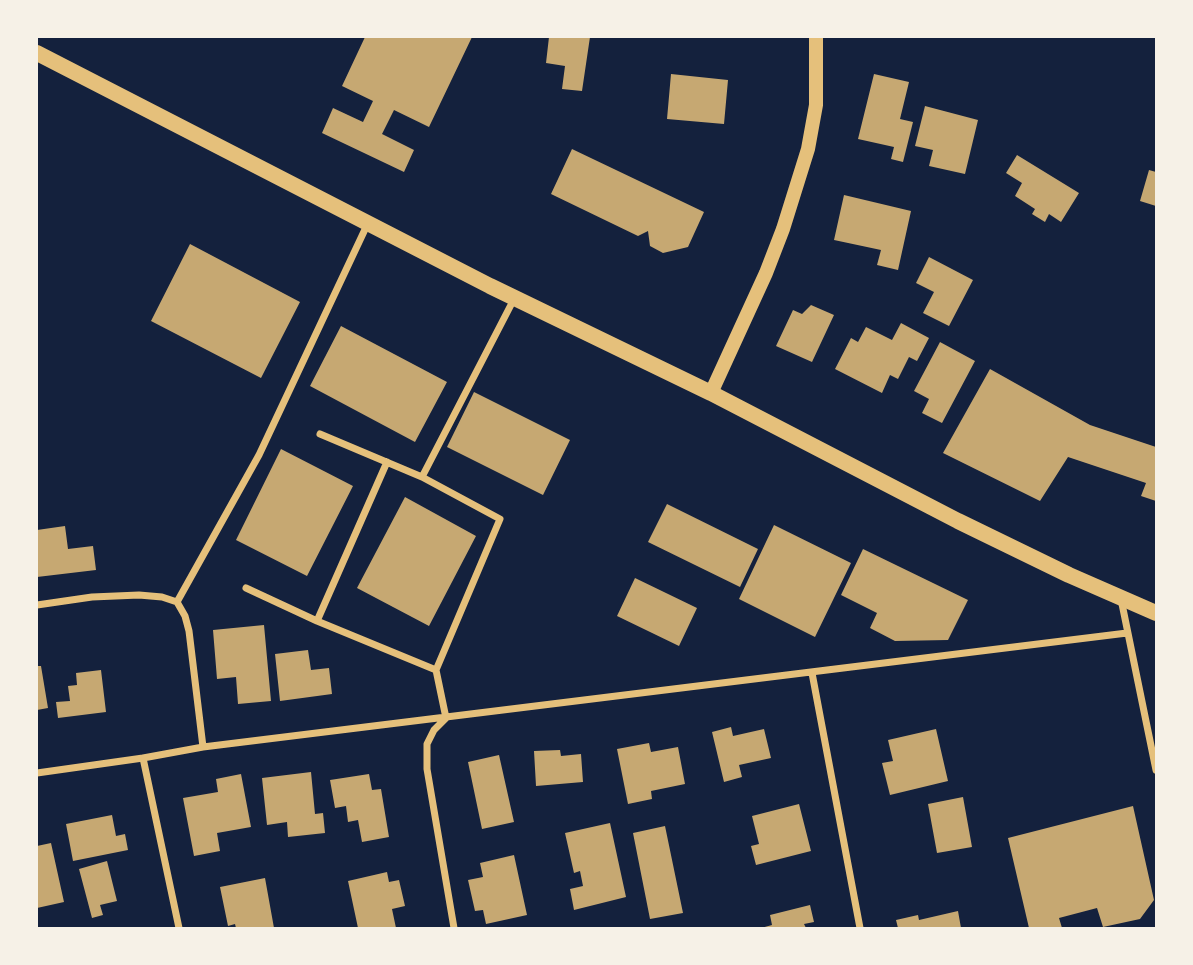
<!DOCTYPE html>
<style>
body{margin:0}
#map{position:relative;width:1193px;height:965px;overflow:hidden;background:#14213d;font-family:Arial,sans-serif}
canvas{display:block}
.frame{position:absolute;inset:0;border:38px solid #f6f1e7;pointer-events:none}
</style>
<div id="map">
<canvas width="1193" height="965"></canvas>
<div class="frame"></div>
</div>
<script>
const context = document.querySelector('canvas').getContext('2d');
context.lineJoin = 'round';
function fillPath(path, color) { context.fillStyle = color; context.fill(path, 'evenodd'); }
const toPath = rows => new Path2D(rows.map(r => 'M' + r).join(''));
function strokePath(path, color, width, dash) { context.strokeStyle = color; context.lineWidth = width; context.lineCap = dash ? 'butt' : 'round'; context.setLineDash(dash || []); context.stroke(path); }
const building = toPath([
 [365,37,472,37,429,127,394,110,382,134,414,150,404,172,322,133,333,108,363,122,373,101,342,86],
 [549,37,590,37,582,91,562,89,565,66,546,63],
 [671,74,728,80,724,124,667,119],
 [874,74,909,82,900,119,913,122,903,162,891,159,894,147,858,139],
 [925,106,978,120,965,174,929,166,933,150,915,146],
 [572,149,704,212,688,247,663,253,650,246,648,231,638,236,551,194],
 [1017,155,1079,193,1061,222,1049,214,1045,222,1032,214,1035,209,1015,196,1022,183,1006,173],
 [1149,170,1156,172,1156,206,1140,201],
 [844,195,911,211,898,270,877,265,881,250,834,240],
 [190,244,300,302,261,378,151,321],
 [929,257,973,280,949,326,923,313,934,292,916,283],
 [811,305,834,315,812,362,776,346,793,310,802,314],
 [901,323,929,338,917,361,909,357,898,379,890,375,882,393,835,369,851,338,858,342,866,327,892,340],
 [341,326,447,382,415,442,310,386],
 [940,342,975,361,942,423,922,413,929,399,914,391],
 [990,369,1090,425,1156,447,1156,501,1141,496,1146,483,1068,457,1040,501,943,453],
 [474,392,570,440,543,495,447,447],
 [281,449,353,486,307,576,236,540],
 [405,497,476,536,429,626,357,588],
 [667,504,758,549,740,587,648,542],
 [774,525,851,563,815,637,739,599],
 [65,526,68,549,93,546,96,570,37,577,37,530],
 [863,549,968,600,948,640,895,641,870,628,877,613,841,595],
 [635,578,697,608,679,646,617,616],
 [264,625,271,701,238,704,236,677,217,679,213,630],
 [308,650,311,670,329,668,332,694,280,701,275,654],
 [37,666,41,666,48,708,37,710],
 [101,670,106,712,58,718,56,702,70,701,68,686,77,685,76,673],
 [731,727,733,736,764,729,771,758,739,765,742,777,724,782,712,732],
 [936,729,948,781,890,795,882,763,893,761,888,740],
 [649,743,651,752,678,747,685,784,651,791,652,799,628,804,617,749],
 [560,750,561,756,581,754,583,782,536,786,534,751],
 [499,755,514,822,482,829,468,762],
 [311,772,315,814,323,813,325,833,288,837,287,822,267,825,262,778],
 [241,774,251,827,217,833,220,851,194,856,183,798,218,792,216,779],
 [369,774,372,790,381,789,389,837,362,842,358,820,348,822,346,806,335,808,330,780],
 [963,797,972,847,937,853,928,804],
 [799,804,811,851,756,865,751,846,759,844,752,816],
 [1133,806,1154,900,1140,919,1103,927,1097,908,1059,918,1062,928,1029,928,1008,838],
 [112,815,116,836,125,834,128,850,73,861,66,824],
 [610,823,626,897,574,910,570,889,583,886,580,871,574,873,565,833],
 [665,826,683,913,650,919,633,833],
 [51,843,64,902,37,908,37,846],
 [514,855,527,915,486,924,483,910,475,911,468,880,483,877,480,863],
 [107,861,117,901,100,905,103,915,92,918,79,869],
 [387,872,389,882,399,880,405,906,392,909,396,928,358,928,348,881],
 [265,878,274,928,236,928,235,924,228,926,220,887],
 [810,905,814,922,804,924,806,928,761,928,772,925,770,915],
 [958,911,961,928,898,928,896,920,918,915,919,920]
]);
const minor = toPath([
 [320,434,422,477,500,519,436,670,446,718,434,730,427,744,427,769,454,928],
 [422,477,514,299],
 [246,588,317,621,436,670],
 [1121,599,1156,770],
 [177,602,259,455,368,223],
 [37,605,92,597,139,595,162,597,177,602,185,616,189,631,203,747],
 [317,621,387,462],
 [812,673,860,928],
 [143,758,179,928],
 [37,773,143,758,203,747,1127,633]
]);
const secondary = toPath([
 [711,393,766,273,783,229,808,149,816,105,816,37]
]);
const primary = toPath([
 [37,53,490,286,711,393,958,521,1069,575,1156,613]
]);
fillPath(building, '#c6a872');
strokePath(minor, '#e5c07b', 7);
strokePath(secondary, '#e5c07b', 14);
strokePath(primary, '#e5c07b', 16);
</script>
